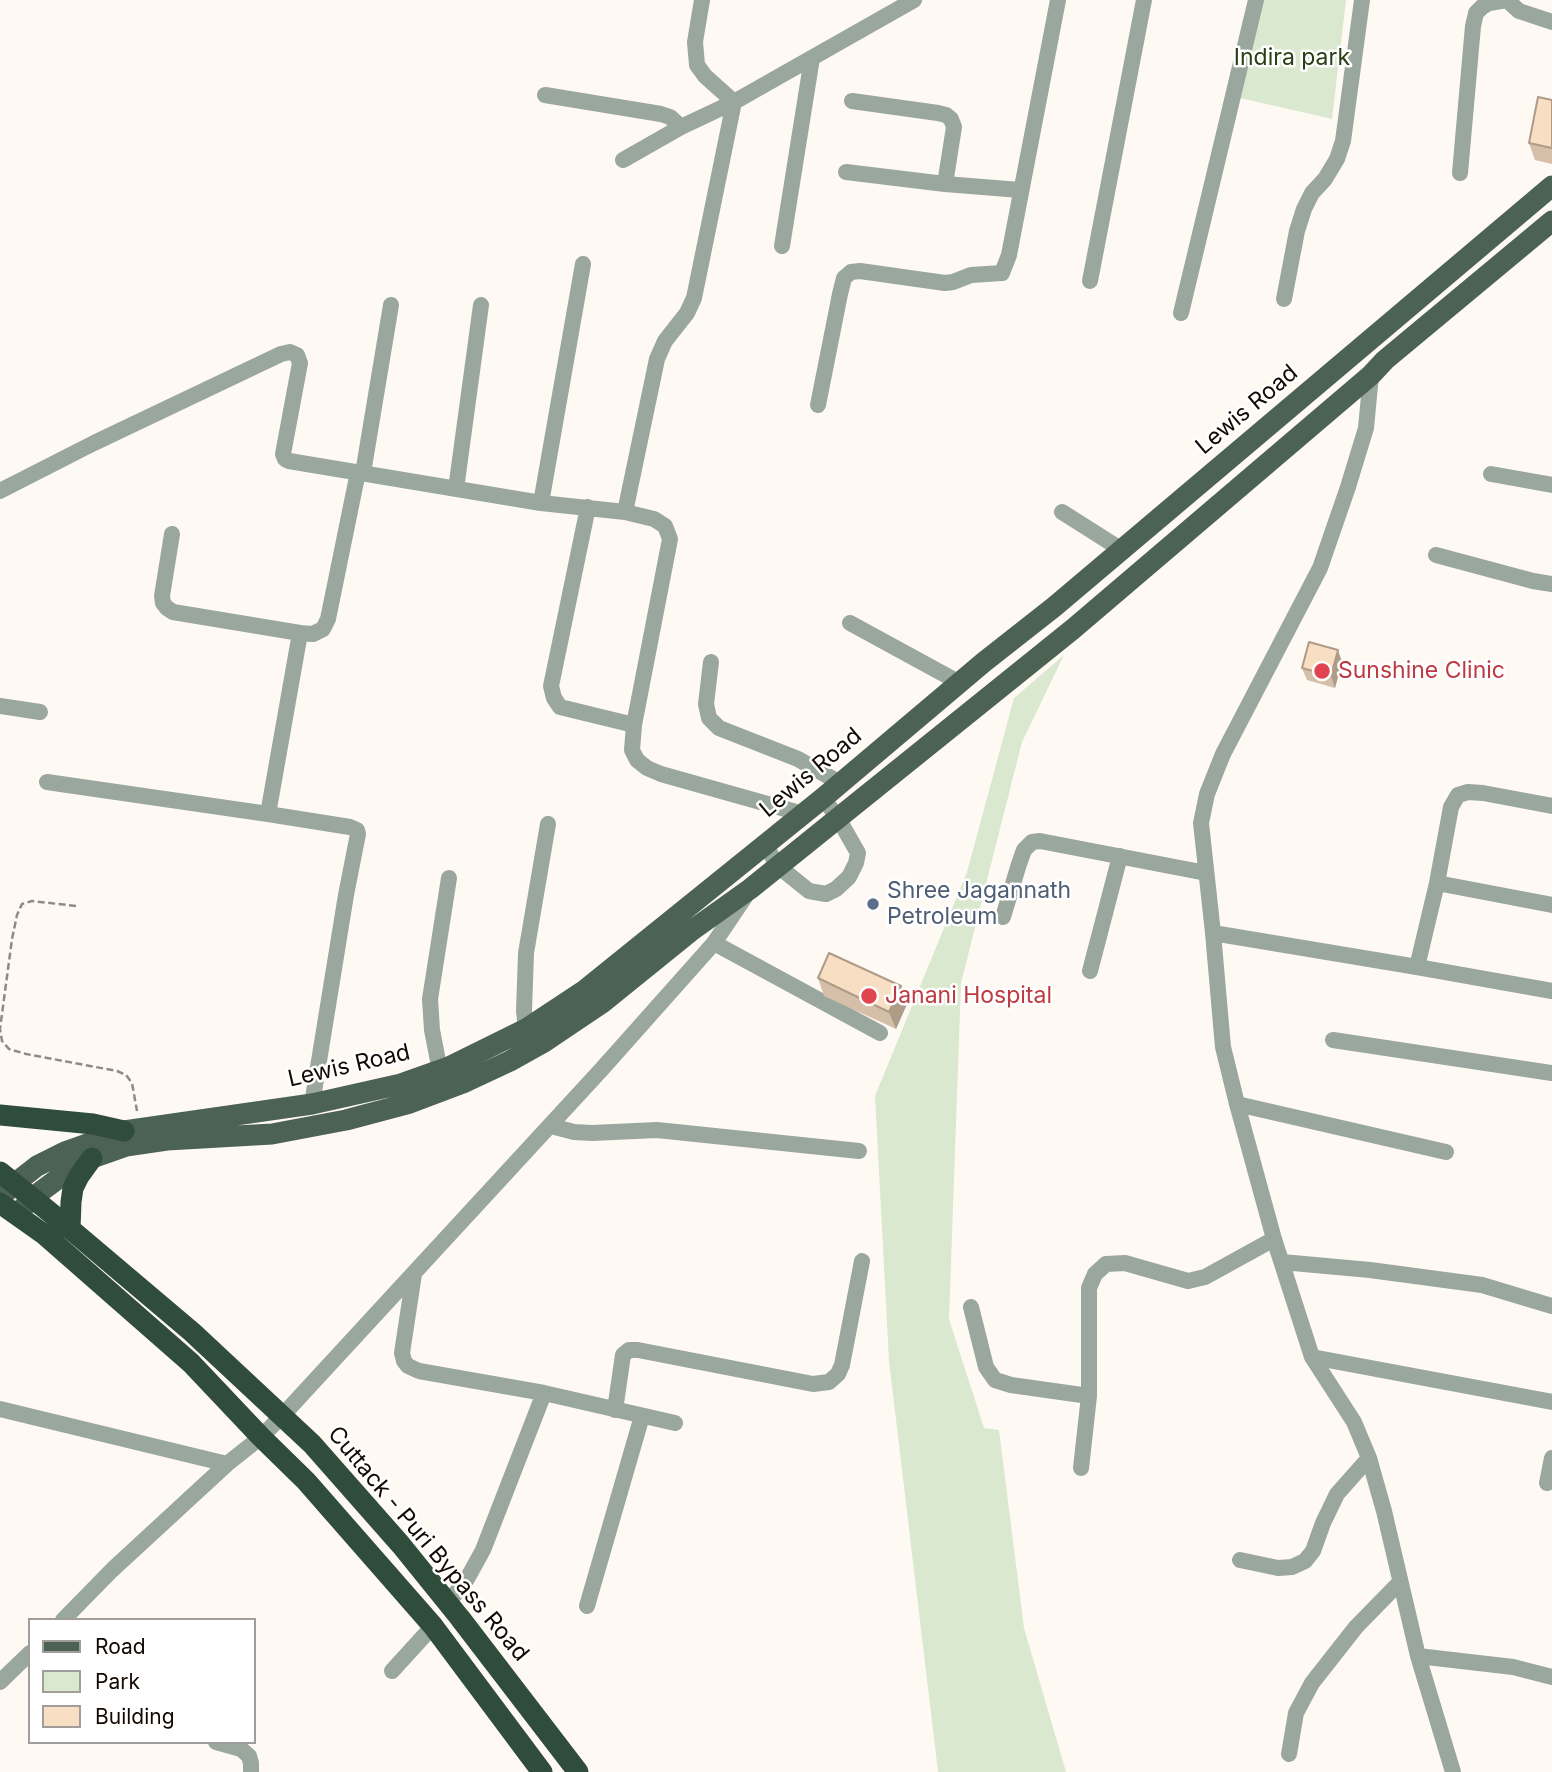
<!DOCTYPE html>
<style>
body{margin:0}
#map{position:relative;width:1552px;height:1772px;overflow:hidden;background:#fff9f4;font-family:Inter,sans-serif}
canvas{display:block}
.legend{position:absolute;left:28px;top:1618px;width:228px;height:126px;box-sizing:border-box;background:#fff;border:2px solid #a19d9a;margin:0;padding:9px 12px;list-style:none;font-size:21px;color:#130903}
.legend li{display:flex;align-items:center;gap:14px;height:35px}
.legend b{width:35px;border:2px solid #a19d9a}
</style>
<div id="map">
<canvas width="1552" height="1772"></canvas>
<ul class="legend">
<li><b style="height:9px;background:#4c6353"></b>Road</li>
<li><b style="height:19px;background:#dbe8d0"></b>Park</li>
<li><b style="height:19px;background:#f8dec3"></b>Building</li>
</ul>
</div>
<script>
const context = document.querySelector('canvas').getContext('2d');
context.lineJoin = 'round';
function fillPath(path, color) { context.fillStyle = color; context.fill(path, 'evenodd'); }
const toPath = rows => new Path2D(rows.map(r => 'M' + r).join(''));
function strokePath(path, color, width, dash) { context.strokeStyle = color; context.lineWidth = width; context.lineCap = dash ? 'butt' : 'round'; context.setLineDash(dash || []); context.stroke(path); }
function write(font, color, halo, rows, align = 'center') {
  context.font = font + ' Inter,sans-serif'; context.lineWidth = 5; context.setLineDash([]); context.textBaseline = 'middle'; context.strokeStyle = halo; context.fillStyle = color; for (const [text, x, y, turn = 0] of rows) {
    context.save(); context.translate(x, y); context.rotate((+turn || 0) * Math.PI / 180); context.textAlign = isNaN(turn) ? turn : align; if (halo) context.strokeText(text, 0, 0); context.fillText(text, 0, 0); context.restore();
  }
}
const green = toPath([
 [1256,0,1346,0,1332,119,1236,97],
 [1064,655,1022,742,961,983,949,1319,984,1428,999,1430,1024,1628,1066,1772,938,1772,889,1361,875,1096,967,872,1014,698]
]);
const path = toPath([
 [76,906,32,901,22,904,17,915,12,939,0,1029,2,1041,9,1049,26,1054,117,1071,126,1075,132,1083,137,1111]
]);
const minor = toPath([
 [545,95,661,114,670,117,681,127],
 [852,101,938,113,946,115,951,119,954,127,945,184],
 [623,160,681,127,734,102,914,0],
 [846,172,945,184,1020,190],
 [1460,173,1473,26,1476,13,1482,7,1489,3,1507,0,1519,11,1552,22],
 [782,246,812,58],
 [1090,281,1144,0],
 [1284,299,1297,231,1304,209,1312,193,1325,179,1337,159,1343,141,1362,0],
 [1181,313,1256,0],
 [1371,375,1366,428,1348,487,1320,568,1223,754,1207,794,1201,823,1213,933,1223,1047,1237,1104,1274,1239,1312,1357,1354,1422,1369,1458,1384,1511,1418,1656,1453,1772],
 [818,405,840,294,844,278,851,272,860,271,945,283,953,282,971,275,1002,273,1009,255,1058,0],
 [363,473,391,305],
 [1491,474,1552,485],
 [456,489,481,305],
 [0,491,94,443,281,354,290,352,297,355,300,363,283,454,285,459,289,461,541,503,625,512,654,519,665,526,670,539,634,725,632,750,637,760,647,768,661,774,803,814],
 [541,503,583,264],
 [588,507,551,686,554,698,560,707,634,725],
 [625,512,657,359,665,341,687,313,694,298,734,102,705,76,697,65,695,42,702,0],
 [1062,512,1122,550],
 [172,534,162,596,163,603,167,608,173,612,300,633,313,634,323,629,328,619,358,472],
 [1436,555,1533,581,1552,584],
 [850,623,960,683],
 [711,662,706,704,709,718,719,728,798,759,840,783],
 [0,706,40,712],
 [47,782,268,814,350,827,357,830,358,834,346,895,312,1104],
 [268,814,300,633],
 [765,845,778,866,809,891,826,894,836,889,849,877,856,863,858,853,838,818,823,798],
 [1437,883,1552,905],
 [1003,917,1019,864,1024,850,1032,842,1040,841,1206,873],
 [1213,933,1417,967,1552,991],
 [714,943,880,1033],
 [1417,967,1437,883,1451,807,1458,795,1468,792,1483,793,1552,806],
 [1090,971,1120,856],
 [526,1029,524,1011,526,953,548,824],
 [1333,1040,1552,1073],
 [440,1071,432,1030,430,999,449,878],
 [1237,1104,1446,1152],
 [551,1126,574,1132,592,1133,657,1130,859,1151],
 [1282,1262,1370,1270,1482,1285,1552,1306],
 [414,1274,402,1353,404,1361,408,1366,419,1371,544,1393,675,1423],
 [971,1307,986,1367,995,1380,1011,1385,1089,1396],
 [1312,1357,1552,1402],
 [0,1409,227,1464],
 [615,1410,623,1355,629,1350,638,1350,813,1384,829,1382,838,1374,842,1365,862,1261],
 [1081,1468,1089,1396,1089,1288,1095,1274,1106,1264,1125,1263,1188,1281,1205,1277,1274,1239],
 [1547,1483,1552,1458],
 [1240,1560,1278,1568,1292,1567,1305,1561,1313,1551,1323,1523,1337,1494,1369,1458],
 [448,1603,467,1579,483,1550,544,1393],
 [587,1606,642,1416],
 [63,1620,112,1570,227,1464,261,1437,282,1416,601,1070,714,943,745,897],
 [1418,1656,1513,1667,1552,1677],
 [392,1671,433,1626],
 [0,1682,30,1653],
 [216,1742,241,1749,249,1756,251,1763,251,1772],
 [1289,1754,1296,1713,1312,1683,1356,1627,1400,1582]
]);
const major = toPath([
 [0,1198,14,1184,37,1166,65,1152,124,1131,312,1104,401,1084,449,1067,526,1029,585,990,823,798,984,662,1054,607,1552,186],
 [22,1209,32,1198,71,1169,92,1158,126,1146,167,1140,272,1134,346,1120,410,1103,463,1083,510,1061,544,1042,602,1003,691,931,750,889,1073,629,1371,375,1385,360,1552,221]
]);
const highway = toPath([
 [0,1115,93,1124,124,1131],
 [0,1172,62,1222,192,1332,312,1444,401,1545,460,1618,578,1772],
 [0,1203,45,1235,191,1363,261,1437,306,1481,433,1626,542,1772],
 [70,1229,71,1202,73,1188,79,1176,92,1158]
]);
const wall = toPath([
 [1552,100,1552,164,1535,160,1529,143],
 [1342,662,1335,688,1307,680,1302,668],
 [818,978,901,986,907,1004,896,1029,824,996]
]);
const shadedWall = toPath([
 [1338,650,1342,662,1335,688,1331,676],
 [901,986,907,1004,896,1029,889,1012]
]);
const building = toPath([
 [1538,97,1552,100,1552,148,1529,143,1538,97],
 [1309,642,1338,650,1331,676,1302,668,1309,642],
 [829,953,901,986,889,1012,818,978,829,953]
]);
const markers = [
 [1322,671,9,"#e0444e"],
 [873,904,7,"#5c6f8a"],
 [869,996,9,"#e0444e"]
];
const parkNames = [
 ["Indira park",1292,58]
];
const streetNames = [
 ["Lewis Road",1247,410,-40],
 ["Lewis Road",811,773,-40],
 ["Lewis Road",349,1066,-13],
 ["Cuttack - Puri Bypass Road",428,1544,50]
];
const healthNames = [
 ["Sunshine Clinic",1338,671],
 ["Janani Hospital",885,996]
];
const serviceNames = [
 ["Shree Jagannath",887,891],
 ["Petroleum",887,917]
];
fillPath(green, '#dbe8d0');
strokePath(path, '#918a84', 2.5, [7, 3.5]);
strokePath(minor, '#9aa79e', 16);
strokePath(major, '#4c6353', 21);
strokePath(highway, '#304c3a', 21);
fillPath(wall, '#d5bfa8');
fillPath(shadedWall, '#ae9b88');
fillPath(building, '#f8dec3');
strokePath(building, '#ae9b88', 2);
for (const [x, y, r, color] of markers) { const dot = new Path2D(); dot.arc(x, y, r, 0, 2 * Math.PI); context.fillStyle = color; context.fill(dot); strokePath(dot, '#fff', 2.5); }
write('23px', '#293e13', '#fff', parkNames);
write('23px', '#130903', '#fff', streetNames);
write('23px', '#be3a42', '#fff', healthNames, 'left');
write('23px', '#4e5e75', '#fff', serviceNames, 'left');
</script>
